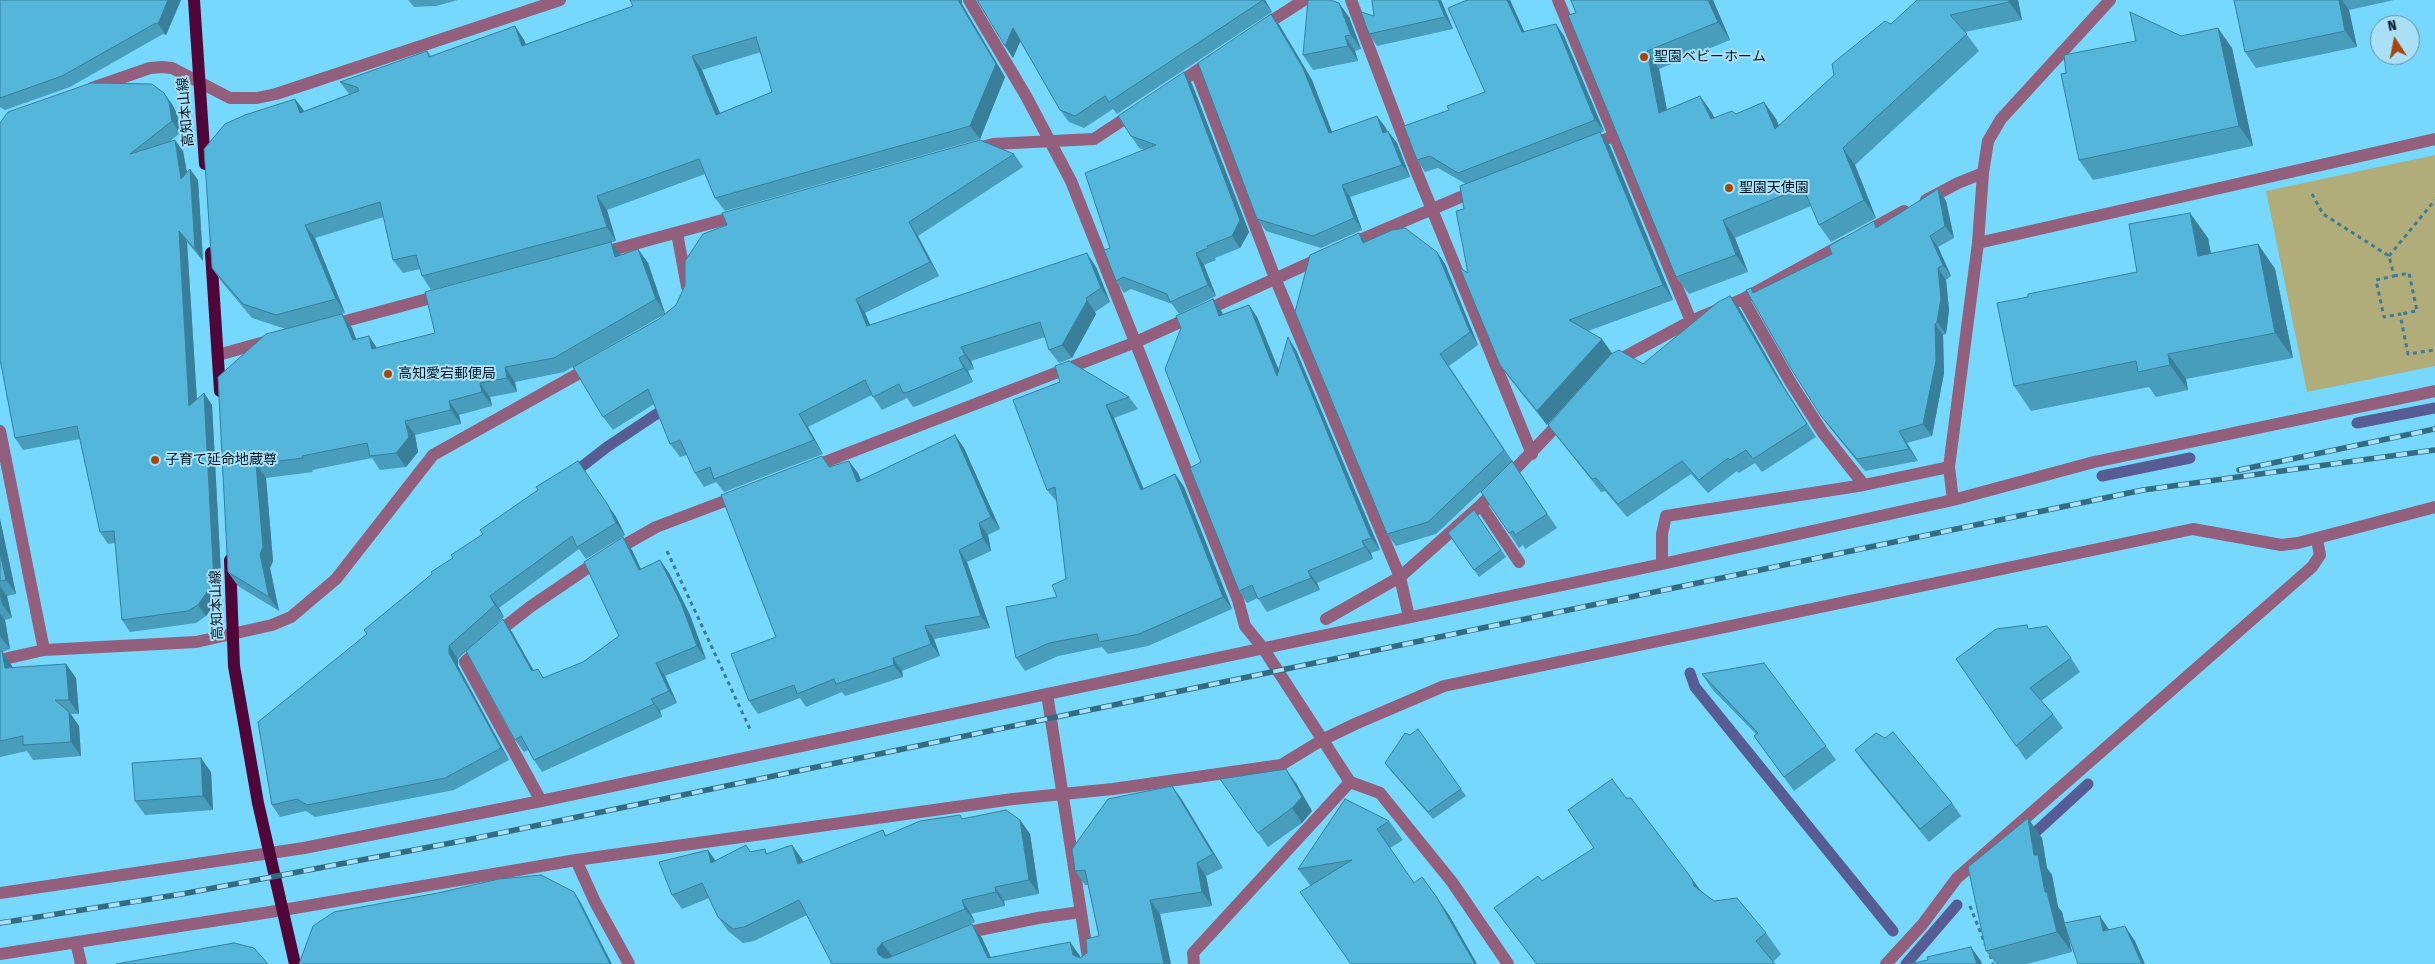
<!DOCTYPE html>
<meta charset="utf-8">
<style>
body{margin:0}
#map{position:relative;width:2435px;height:964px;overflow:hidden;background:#76d8fd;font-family:"Fira Sans Condensed",sans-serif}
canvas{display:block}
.north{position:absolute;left:2370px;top:15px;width:50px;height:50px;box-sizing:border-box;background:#aae0f6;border:1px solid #6690a2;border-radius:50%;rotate:349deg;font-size:14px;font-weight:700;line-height:20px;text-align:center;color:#001823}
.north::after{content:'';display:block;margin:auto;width:18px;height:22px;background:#a9470b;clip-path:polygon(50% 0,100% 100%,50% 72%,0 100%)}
</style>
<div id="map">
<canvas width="2435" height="964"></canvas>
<div class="north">N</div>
</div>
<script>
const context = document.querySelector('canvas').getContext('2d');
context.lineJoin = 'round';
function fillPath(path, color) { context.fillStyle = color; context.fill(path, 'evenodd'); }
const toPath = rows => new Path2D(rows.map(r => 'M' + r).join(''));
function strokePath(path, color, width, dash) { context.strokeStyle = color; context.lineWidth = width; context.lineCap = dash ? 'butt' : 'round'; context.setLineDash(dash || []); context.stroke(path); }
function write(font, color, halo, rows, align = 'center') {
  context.font = font + ' "Fira Sans Condensed","Noto Sans JP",sans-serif'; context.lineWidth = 4; context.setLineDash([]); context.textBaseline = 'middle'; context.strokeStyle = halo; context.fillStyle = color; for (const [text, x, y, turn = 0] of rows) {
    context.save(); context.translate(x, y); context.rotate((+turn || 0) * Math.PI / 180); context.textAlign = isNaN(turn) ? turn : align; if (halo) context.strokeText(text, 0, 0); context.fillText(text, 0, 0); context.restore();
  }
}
const green = toPath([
 [2435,155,2435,366,2307,392,2266,191]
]);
const stream = toPath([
 [2357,423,2435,408],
 [571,475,607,447,670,405],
 [2102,476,2190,458],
 [1690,673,1695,687,1893,931],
 [2027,840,2088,784],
 [1906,964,1957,905]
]);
const path = toPath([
 [2312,194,2323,214,2389,256,2394,276,2376,280,2384,317,2400,314,2408,354,2435,350],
 [2389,256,2435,200],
 [2394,276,2409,273,2417,311,2400,314],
 [667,551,750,729],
 [1970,906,1985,944],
 [1990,955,1993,964]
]);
const minor = toPath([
 [969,0,1026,96,1071,181,1238,600,1245,626,1263,648,1350,782,1380,793,1452,882,1508,964],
 [1351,0,1413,163,1532,454],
 [1558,0,1691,321,1743,299,1845,243],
 [1262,27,1304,0],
 [1196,71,1275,278,1400,577,1409,617],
 [1173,87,1214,59],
 [92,88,150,68,162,67,172,68,230,98,257,98,276,94,560,0],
 [1591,145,1614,136],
 [975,149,993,144,1094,139,1135,112],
 [1926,200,1958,183,1983,173],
 [677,233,687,287],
 [1862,234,1904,211],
 [1978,243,2435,139],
 [1348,245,1477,190],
 [601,253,741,215],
 [1743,299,1791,383,1823,433,1864,485],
 [331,325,442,295],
 [218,355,268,341],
 [1613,363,1691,321],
 [0,431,44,650],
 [812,467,1136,342,1323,257],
 [1953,500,1949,467,1978,243,1983,173,1988,141,2001,119,2110,0],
 [1481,505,1519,562],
 [1662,564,1662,534,1666,516,1864,485,1949,467],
 [1326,619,1400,577,1481,505,1563,419],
 [0,660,44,650,196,642,272,625,291,617,336,579,433,455,592,366],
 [1047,694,1089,964],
 [541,801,465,662,497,633,530,607,605,556,656,527,738,496],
 [576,860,595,902,629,964],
 [0,893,304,848,541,801,1662,564,1953,500,2094,462,2435,391],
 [961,936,974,931,1038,918,1080,912],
 [76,942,81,964],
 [0,954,283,910,576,860,1013,799,1113,789,1281,765,1322,740,1355,724,1444,686,2193,529,2281,545,2298,543,2435,507],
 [1194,964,1193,953,1350,782],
 [1886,964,1922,925,1957,878,2312,567,2320,555,2317,540]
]);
const major = toPath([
 [194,0,205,164],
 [211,253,220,391],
 [230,560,234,666,258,803,295,964]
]);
const rail = toPath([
 [2239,470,2435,429],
 [0,923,182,894,472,839,2143,490,2435,450]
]);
const wall = toPath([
 [0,0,181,0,166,35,163,34,70,87,5,110,0,107],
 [408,0,458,0,436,6,414,7],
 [630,0,962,0,962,4,1005,77,980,139,725,211,715,198,705,174,607,210,616,241,431,290,422,276,420,269,403,273,393,260,384,217,315,238,345,313,286,329,252,318,221,281,212,268,295,99,304,111,349,94,340,82,427,51,431,56,515,26,524,40,526,44,633,6],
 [761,52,772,92,720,113,702,70],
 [977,0,1265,0,1272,12,1117,114,1113,109,1084,128,1069,122,1060,110,1020,41,1013,58],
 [1372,0,1441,0,1453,29,1377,46,1369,34,1374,16],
 [1467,0,1510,0,1524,32,1556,24,1564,36,1604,131,1600,133,1610,146,1673,300,1588,331,1612,353,1611,354,1643,364,1740,309,1784,387,1816,437,1762,472,1755,463,1739,473,1737,471,1708,493,1691,474,1627,517,1605,491,1601,492,1558,438,1548,425,1608,357,1547,425,1510,379,1500,365,1468,273,1464,209,1466,184,1438,168,1425,172,1417,160,1485,92],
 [1713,0,1730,40,1659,69,1667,110,1700,96,1712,113,1714,118,1736,114,1764,102,1776,119,1779,126,1891,24,2018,0,2022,20,1965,32,1979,51,1855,165,1876,218,1831,242,1819,225,1811,206,1735,238,1748,272,1689,294,1676,277,1576,13],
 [2234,0,2394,0,2349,10,2357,47,2256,68,2245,52],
 [1271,14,1280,26,1312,80,1332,132,1386,128,1387,131,1397,143,1410,177,1350,197,1362,230,1321,248,1266,231,1257,219],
 [1349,17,1361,49,1355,51,1358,61,1313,70,1303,55],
 [2181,36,2232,48,2253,146,2093,180,2079,160,2066,73],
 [1184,72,1192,84,1249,232,1240,248,1215,258,1216,260,1204,265,1216,296,1179,314,1172,304,1131,289,1124,293,1116,281,1110,248,1144,150,1139,148,1131,136],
 [172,104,177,114,180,133,169,142,183,151,187,173,190,169,198,180,203,261,187,242,197,400,204,393,212,405,222,594,206,616,196,623,130,632,122,620,115,543,108,544,100,532,80,439,23,450,15,438,0,123],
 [1014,154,1023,167,918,236,939,276,865,313,870,325,1096,267,1110,302,1095,312,1096,314,1072,358,1059,363,1049,350,1045,337,971,361,974,369,968,371,973,382,917,406,913,407,907,398,882,410,872,395,808,427,823,454,724,492,716,482,704,487,695,473,687,455,680,457,670,444,654,404,613,430,603,417,659,319,665,314,564,372,515,382,517,392,490,397,492,406,459,415,461,424,415,435,418,452,406,467,380,470,372,458,312,470,313,472,266,478,273,561,270,568,279,611,238,586,228,572,218,377,342,314,352,328,356,339,369,336,377,348,435,333,611,242,620,255,638,249,648,263,665,313],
 [1938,189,1946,201,1954,238,1938,247,1951,276,1946,280,1949,310,1946,334,1943,335,1944,373,1932,436,1907,443,1918,461,1865,471,1830,428,1821,416,1832,254,1878,227],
 [1359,233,1366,242,1437,252,1445,264,1478,345,1449,366,1557,528,1525,549,1523,545,1519,548,1509,533,1491,482,1436,534,1396,546,1387,534],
 [2208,238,2211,254,2258,244,2275,269,2293,358,2186,379,2188,390,2156,397,2149,387,2031,411,2014,386,2028,297,2137,272],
 [1213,299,1223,314,1249,305,1257,317,1279,370,1296,350,1380,550,1371,553,1373,559,1317,583,1320,590,1267,612,1258,598,1247,603,1239,591,1201,462],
 [1129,397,1138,409,1114,418,1144,489,1175,474,1184,487,1232,609,1148,646,1108,654,1102,647,1058,656,1025,671,1016,658,1057,597,1066,579,1057,502,1047,490,1013,400],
 [955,435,964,448,1000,529,988,535,991,551,967,562,990,628,934,639,940,656,902,671,903,677,845,696,842,692,806,707,800,698,758,714,749,701,776,637,822,456,830,467,858,473,861,480],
 [578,461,616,517,625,535,586,559,579,549,499,608,504,617,458,659,458,666,509,760,454,790,315,817,306,811,280,817,272,805,367,634,453,558,483,534],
 [1474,510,1506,557,1479,577,1448,533],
 [0,519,16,594,7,596,12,618,5,620,10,649,2,652,12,666,13,668,66,664,76,678,79,714,71,714,79,726,81,756,33,760,27,751,0,757],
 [632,550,641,569,660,560,669,573,690,615,706,659,665,676,677,703,660,711,662,717,542,772,534,760,528,750,524,752,515,740,512,632,534,671,538,669,544,678,583,662,619,636],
 [2030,629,2071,658,2080,672,2041,701,2053,714,2063,728,2026,760,1956,659],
 [1702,674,1826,746,1836,760,1794,791,1754,736,1756,734,1712,689],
 [1418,729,1466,796,1433,819,1390,770,1385,763,1410,735],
 [1855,750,1952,803,1961,816,1929,842,1864,763],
 [211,772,213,810,145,815,135,801],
 [1220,779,1296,783,1312,811,1302,823,1268,847],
 [1172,786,1182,800,1223,868,1206,876,1212,906,1160,914,1171,964,832,964,807,915,754,941,743,943,728,931,718,917,709,898,682,909,672,895,715,861,751,852,768,853,802,859,803,862,883,830,886,835,962,819,1020,820,1030,834,1039,894,1004,901,1005,906,971,914,975,922,960,929,972,924,982,938,991,958,1070,942,1080,956,1080,958,1087,953,1099,936,1088,885,1085,885,1075,871],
 [1626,798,1692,879,1701,891,1714,901,1766,933,1781,954,1773,962,1775,964,1536,964,1510,929,1494,908,1542,881,1594,848],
 [1389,821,1403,840,1390,848,1414,883,1449,915,1477,964,1351,964,1310,885,1298,869],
 [2042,838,2047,868,2052,875,2058,907,2062,912,2072,952,2027,964,1996,964,1986,951]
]);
const shadedWall = toPath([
 [168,0,181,0,166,35,158,24],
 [958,0,962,0,962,4,1005,77,980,139,970,126],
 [1263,0,1265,0,1272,12],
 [1438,0,1441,0,1453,29,1445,17],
 [1507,0,1510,0,1530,44,1522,32],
 [1708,0,1713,0,1730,40,1718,22],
 [2009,0,2018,0,2022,20,2009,2],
 [2339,0,2342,0,2349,10,2357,47,2345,31],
 [1339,3,1349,17,1361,49,1351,35],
 [1271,14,1280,26,1312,80,1337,145,1329,133],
 [1556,24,1564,36,1604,131,1595,120],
 [515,26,524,40,531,59,522,46],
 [1013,28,1021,40,1013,58,1005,46],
 [2218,28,2232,48,2253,146,2239,126],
 [1345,36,1355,51,1358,61,1348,46],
 [1647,51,1659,69,1671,131,1659,113],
 [692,56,702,70,726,128,716,115],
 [1184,72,1192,84,1249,232,1240,248,1232,236],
 [164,93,172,104,177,114,180,133,172,121],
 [1700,96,1712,113,1723,137,1711,119],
 [295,99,305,112,300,113],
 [1764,102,1776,119,1787,146,1775,129],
 [1377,116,1386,128,1391,145,1383,133],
 [1388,131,1397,143,1410,177,1402,165],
 [1600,132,1610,146,1673,300,1663,285],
 [175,140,183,151,190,190,181,179],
 [1843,148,1855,165,1876,218,1864,200],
 [190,169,198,180,203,261,195,249],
 [1342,185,1350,197,1362,230,1354,218],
 [1938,189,1946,201,1954,238,1945,226],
 [597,196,607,210,616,241,607,227],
 [2190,213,2208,238,2216,281,2198,256],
 [1723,220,1735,238,1748,272,1736,255],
 [909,222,918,236,939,276,930,262],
 [305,225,315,238,345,313,336,299],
 [179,231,187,242,198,418,189,406],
 [1359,233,1368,245,1363,243],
 [1930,236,1938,247,1951,276,1943,265],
 [611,242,621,256,615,257],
 [2258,244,2275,269,2293,358,2275,333],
 [638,249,648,263,665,313,656,299],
 [1437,252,1445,264,1478,345,1470,332],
 [1087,253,1096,267,1110,302,1101,288],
 [1196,253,1204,265,1216,296,1208,285],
 [1938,268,1946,280,1949,310,1946,334,1937,322],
 [1730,296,1740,309,1784,387,1816,437,1775,374],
 [1086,298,1096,314,1072,358,1062,345],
 [856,299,865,313,876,339,867,326],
 [1213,299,1222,312,1228,328,1219,316],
 [1249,305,1257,317,1286,388,1277,376],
 [342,314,352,328,362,354,353,340],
 [1935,324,1943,335,1944,373,1932,436,1923,424],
 [369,336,378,350,372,349],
 [1288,337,1296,350,1380,550,1371,538],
 [1602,339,1612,353,1547,425,1537,411],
 [961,347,971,361,974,369,965,355],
 [2168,354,2186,379,2188,390,2170,365],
 [959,358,968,371,973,382,964,368],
 [505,367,515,382,517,392,507,378],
 [480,383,490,397,492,406,482,392],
 [204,393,212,405,222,594,206,616,198,605],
 [449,401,459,415,461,424,451,410],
 [1106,405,1114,418,1149,503,1141,490],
 [799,414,808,427,823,454,814,440],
 [405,421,415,435,418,452,406,467,396,453],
 [1899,431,1907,443,1918,461,1909,449],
 [955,435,964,448,1000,529,991,517],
 [578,461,616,517,625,535,616,523],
 [849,461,858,473,866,494,857,482],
 [256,464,266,478,273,561,270,568,279,611,269,597,260,554],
 [1175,474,1184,487,1232,609,1223,597],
 [0,519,16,594,6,580,0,552],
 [979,523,988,535,991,551,983,538],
 [623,537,632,550,647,583,639,570],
 [1362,541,1371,553,1373,559,1365,547],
 [959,550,967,562,990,628,981,616],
 [660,560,669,573,690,615,706,659,697,646],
 [1308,571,1317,583,1320,590,1311,578],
 [0,586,7,596,12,618,2,604,0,596],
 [490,596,499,608,504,617,495,605],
 [0,613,5,620,10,649,0,636],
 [503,619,512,632,541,684,532,671],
 [925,626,934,639,940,656,931,644],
 [449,646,458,659,458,666,509,760,501,748,449,653],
 [2,651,12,666,15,682,5,668],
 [893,658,902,671,903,677,894,665],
 [656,663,665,676,677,703,669,691],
 [66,664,76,678,79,714,69,700],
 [651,699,660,711,662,717,654,704],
 [69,712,79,726,81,756,71,742],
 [201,758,211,772,213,810,203,796],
 [1286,769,1296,783,1312,811,1302,823,1292,808],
 [1172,786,1182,800,1223,868,1213,854],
 [2028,818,2042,838,2047,868,2052,875,2058,907,2062,912,2072,952,2057,932,2034,855],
 [1020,820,1030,834,1039,894,1029,880],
 [792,845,802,859,807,878,798,864],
 [708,850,718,864,711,863],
 [1197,863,1206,876,1212,906,1202,892],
 [1692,879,1708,901,1694,886],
 [995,887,1004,901,1005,906,996,892],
 [574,892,581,903,612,964,610,964],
 [1436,896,1449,915,1477,964,1475,964],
 [962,900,971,914,975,922,965,909],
 [1150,900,1160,914,1171,964,1164,964],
 [2100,916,2110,931,2103,931],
 [972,924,982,938,994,964,988,958],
 [2125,926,2135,941,2145,964,2142,964],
 [1070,942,1080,956,1081,964,1073,955],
 [882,943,892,956,887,962,878,954,877,949],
 [1971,947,1981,961,1982,964,1977,964]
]);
const building = toPath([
 [0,0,168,0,158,24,156,23,62,76,0,98,0,0],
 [630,0,958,0,996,64,970,126,715,198,699,159,597,196,607,227,422,276,416,255,393,260,380,202,305,225,336,299,276,315,243,304,212,268,204,149,225,124,245,115,295,99,300,113,359,91,357,87,340,82,427,51,429,57,515,26,522,46,633,6,630,0],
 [756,37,772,92,716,115,692,56,756,37],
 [977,0,1263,0,1109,102,1105,96,1075,116,1060,110,1013,28,1005,46,977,0],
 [1308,0,1330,0,1339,3,1351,35,1345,36,1348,46,1303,55,1308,0],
 [1372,0,1438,0,1445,17,1369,34,1361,12,1374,16,1372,0],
 [1467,0,1507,0,1522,32,1556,24,1595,120,1458,173,1430,156,1417,160,1404,126,1449,110,1447,106,1485,92,1448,8,1467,0],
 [1571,0,1708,0,1718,22,1647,51,1659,113,1700,96,1711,119,1732,111,1736,114,1764,102,1775,129,1834,75,1832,64,1885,21,1891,24,1917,0,2009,0,2009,2,1950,15,1967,34,1843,148,1864,200,1819,225,1803,187,1723,220,1736,255,1676,277,1568,15,1576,13,1571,0],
 [2234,0,2339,0,2345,31,2245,52,2234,0],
 [2130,12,2181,36,2218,28,2239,126,2079,160,2061,74,2066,73,2064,55,2136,41,2130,12],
 [1271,14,1303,68,1329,133,1377,116,1383,133,1388,131,1402,165,1342,185,1354,218,1313,236,1257,219,1198,63,1271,14],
 [1184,72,1240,220,1232,236,1207,246,1208,248,1196,253,1208,285,1170,302,1167,294,1123,277,1116,281,1104,250,1110,248,1085,173,1156,145,1131,136,1118,116,1184,72],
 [91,83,152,84,164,93,169,102,172,121,130,154,175,140,181,179,190,169,195,249,179,231,189,406,204,393,214,582,198,605,188,611,122,620,114,531,100,532,77,426,15,438,0,359,0,123,8,112,91,83],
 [1600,132,1663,285,1569,320,1602,339,1537,411,1500,365,1460,268,1468,273,1456,211,1464,209,1460,186,1600,132],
 [980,140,1014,154,909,222,930,262,856,299,867,326,1087,253,1101,288,1086,298,1087,301,1062,345,1049,350,1040,322,961,347,965,355,959,358,964,368,908,392,903,393,899,384,873,397,865,380,799,414,814,440,714,479,710,467,695,473,680,440,670,444,648,389,603,417,573,367,659,319,676,305,685,285,685,261,703,234,727,225,722,213,980,140],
 [1938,189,1945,226,1930,236,1943,265,1938,268,1941,298,1937,322,1935,324,1936,361,1923,424,1899,431,1909,449,1857,459,1821,416,1790,367,1746,290,1751,288,1753,293,1832,254,1829,246,1874,221,1876,228,1938,189],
 [2190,213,2198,256,2258,244,2275,333,2168,354,2170,365,2138,372,2136,361,2014,386,1997,303,2028,297,2028,294,2137,272,2129,224,2190,213],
 [1405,228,1437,252,1470,332,1440,354,1504,450,1428,522,1387,534,1295,312,1310,255,1359,233,1363,243,1392,230,1405,228],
 [611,242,615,257,638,249,656,299,554,358,505,367,507,378,480,383,482,392,449,401,451,410,405,421,409,437,396,453,370,456,367,443,302,456,303,458,256,464,263,547,260,554,269,597,228,572,218,377,266,334,342,314,353,340,369,336,372,349,435,333,425,292,611,242],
 [1730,296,1775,374,1807,424,1753,459,1746,450,1730,460,1728,458,1699,480,1682,461,1618,504,1596,478,1592,479,1548,425,1611,354,1619,350,1643,364,1718,302,1730,296],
 [1213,299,1219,316,1249,305,1277,376,1288,337,1371,538,1362,541,1365,547,1308,571,1311,578,1258,599,1252,585,1239,591,1190,468,1201,462,1165,369,1181,328,1176,316,1213,299],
 [1069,361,1129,397,1106,405,1141,490,1175,474,1223,597,1139,634,1099,642,1097,634,1049,643,1016,658,1006,607,1057,597,1052,585,1066,579,1055,487,1047,490,1013,400,1060,382,1055,366,1069,361],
 [955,435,991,517,979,523,983,538,959,550,981,616,925,626,931,644,893,658,894,665,836,684,834,679,797,694,794,685,749,701,731,654,776,637,721,495,822,456,829,467,849,461,857,482,955,435],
 [578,461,608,505,616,523,577,547,572,536,490,596,495,605,449,646,449,653,501,748,445,778,307,805,297,799,272,805,258,722,367,634,364,630,432,574,431,572,453,558,451,555,483,534,480,530,538,490,536,487,578,461],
 [1512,461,1547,514,1515,535,1513,531,1509,533,1481,492,1512,461],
 [1474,510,1501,550,1474,570,1448,533,1474,510],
 [623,537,639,570,660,560,681,603,697,646,656,663,669,691,651,699,654,704,534,760,521,736,515,740,466,651,503,619,532,671,538,669,543,678,583,662,619,636,584,562,623,537],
 [0,552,6,580,0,581,0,552],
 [2027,625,2028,629,2047,626,2071,658,2030,688,2053,714,2016,746,1956,659,1996,629,2027,625],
 [2,651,5,668,66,664,69,700,55,700,69,712,71,742,23,745,23,736,0,741,0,652,2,651],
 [1764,663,1826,746,1784,777,1754,736,1758,733,1702,674,1764,663],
 [1418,729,1461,789,1428,812,1385,763,1405,733,1410,735,1418,729],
 [1893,732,1952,803,1920,829,1855,750,1876,733,1885,738,1893,732],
 [201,758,203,796,135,801,132,763,201,758],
 [1286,769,1302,797,1292,808,1258,833,1220,779,1286,769],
 [1612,779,1626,798,1631,798,1692,879,1694,886,1714,901,1737,898,1766,933,1756,941,1775,964,1537,964,1494,908,1538,876,1542,881,1594,848,1568,810,1612,779],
 [1172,786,1213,854,1197,863,1202,892,1150,900,1164,964,832,964,799,900,744,927,733,929,718,917,702,883,672,895,659,862,708,850,711,863,746,845,750,852,765,849,766,854,792,845,798,864,883,830,885,836,920,821,960,815,962,819,1006,810,1020,820,1029,880,995,887,996,892,962,900,965,909,882,943,877,949,878,954,884,958,888,958,972,924,988,958,1070,942,1073,955,1080,958,1087,953,1086,939,1099,936,1085,870,1075,871,1072,849,1108,799,1172,786],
 [1345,799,1389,821,1377,829,1414,883,1422,877,1436,896,1475,964,1351,964,1300,892,1352,860,1298,869,1345,799],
 [2028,818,2034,855,2038,855,2045,892,2047,892,2057,932,1986,951,1968,867,2028,818],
 [541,875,574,892,610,964,299,964,313,926,334,912,438,893,499,879,541,875],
 [2100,916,2103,931,2125,926,2142,964,2078,964,2064,923,2100,916],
 [234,943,254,948,268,964,116,964,234,943],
 [1971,947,1977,964,1908,964,1928,960,1927,957,1971,947]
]);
const markers = [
 [1644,57,5,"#a9470b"],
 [1729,188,5,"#a9470b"],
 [388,374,5,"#a9470b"],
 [155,460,5,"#a9470b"]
];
const poiNames = [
 ["聖園ベビーホーム",1654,57],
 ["聖園天使園",1739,188],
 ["高知愛宕郵便局",398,374],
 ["子育て延命地蔵尊",165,460]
];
const streetNames = [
 ["高知本山線",186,112,-95],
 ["高知本山線",217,605,-92]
];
fillPath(green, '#b1ad7b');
strokePath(stream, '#585c94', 11);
strokePath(path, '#3e7c95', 3, [4, 4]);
strokePath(minor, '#925f7c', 12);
strokePath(major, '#51063a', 12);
strokePath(rail, '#336b81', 5.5);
strokePath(rail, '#aae0f6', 4, [11]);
fillPath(wall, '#479dbb');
fillPath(shadedWall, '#3a7f99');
fillPath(building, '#53b6da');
strokePath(building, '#3a7f99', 1);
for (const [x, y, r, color] of markers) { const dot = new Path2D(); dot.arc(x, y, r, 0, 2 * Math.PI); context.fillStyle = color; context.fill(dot); strokePath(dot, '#aae0f6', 2); }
write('14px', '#001823', '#aae0f6', poiNames, 'left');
write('14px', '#001823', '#aae0f6', streetNames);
</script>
